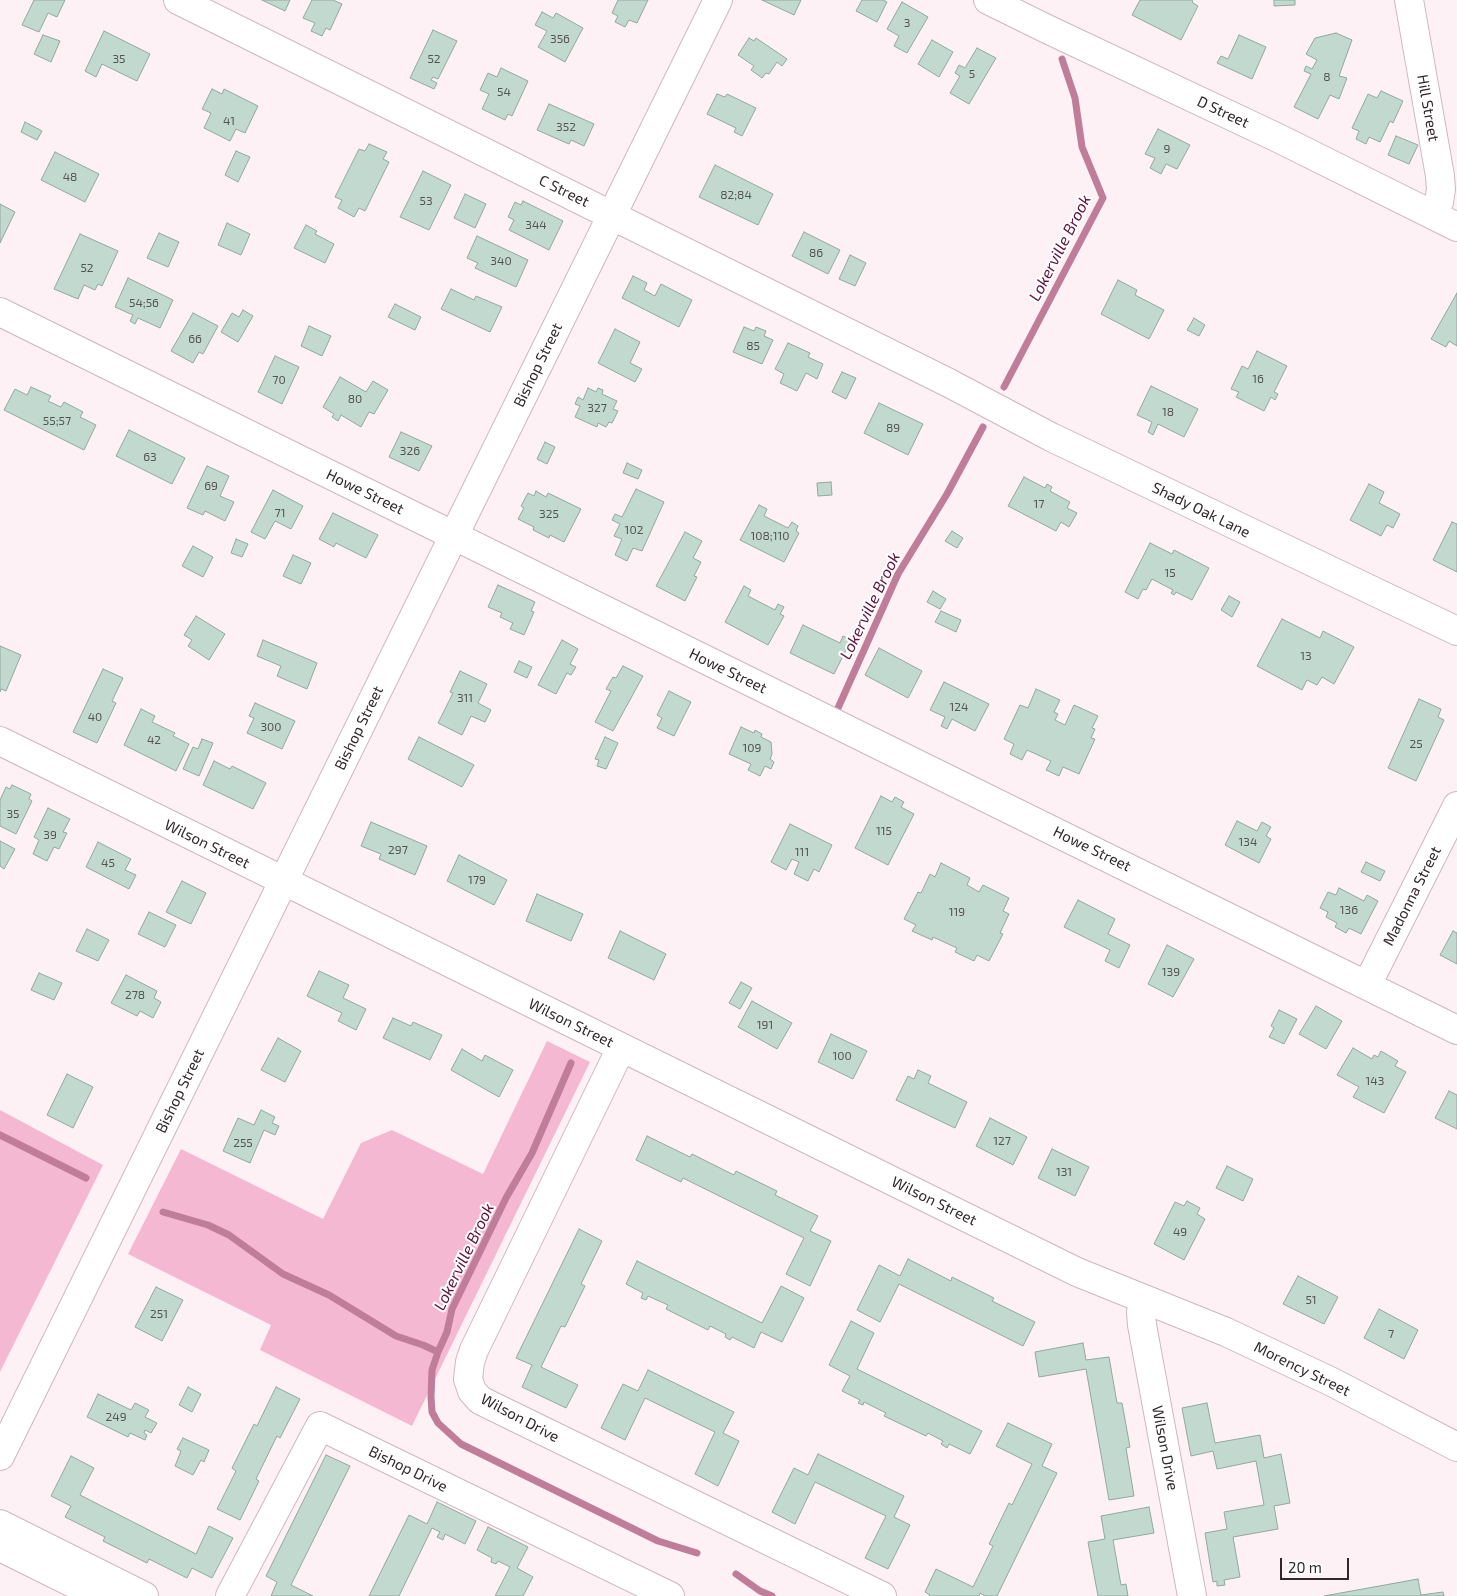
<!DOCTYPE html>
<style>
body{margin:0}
#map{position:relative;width:1457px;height:1596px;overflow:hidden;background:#fef1f6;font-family:"Exo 2",sans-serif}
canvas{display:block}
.scale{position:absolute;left:1280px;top:1558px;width:69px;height:22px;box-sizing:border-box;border:2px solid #30282b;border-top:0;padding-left:6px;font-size:15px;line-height:18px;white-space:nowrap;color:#30282b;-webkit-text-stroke:4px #fff;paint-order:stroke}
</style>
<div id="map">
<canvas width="1457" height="1596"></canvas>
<div class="scale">20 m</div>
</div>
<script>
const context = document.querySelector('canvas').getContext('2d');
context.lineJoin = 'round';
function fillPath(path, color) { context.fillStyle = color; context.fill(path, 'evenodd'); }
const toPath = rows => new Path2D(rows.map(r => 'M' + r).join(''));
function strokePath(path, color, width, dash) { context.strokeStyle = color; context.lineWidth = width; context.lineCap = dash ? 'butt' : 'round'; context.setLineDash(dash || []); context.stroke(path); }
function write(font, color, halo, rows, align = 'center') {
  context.font = font + ' "Exo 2",sans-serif'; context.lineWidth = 4; context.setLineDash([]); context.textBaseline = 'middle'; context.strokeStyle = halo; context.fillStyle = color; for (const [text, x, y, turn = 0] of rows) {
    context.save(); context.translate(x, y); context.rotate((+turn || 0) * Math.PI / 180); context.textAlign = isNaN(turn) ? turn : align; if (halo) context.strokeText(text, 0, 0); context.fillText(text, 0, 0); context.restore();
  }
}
const green = toPath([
 [547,1041,590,1062,412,1426,260,1350,271,1325,128,1254,181,1149,323,1219,361,1143,392,1130,483,1174],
 [0,1110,103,1165,0,1372]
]);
const stream = toPath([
 [1004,387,1103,198,1082,147,1075,98,1062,59],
 [834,717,898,574,947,494,983,427],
 [571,1063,532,1153,506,1198,452,1309,447,1332,438,1352,432,1370,431,1397,432,1412,438,1423,461,1444,658,1541,697,1553],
 [0,1135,86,1178],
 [163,1212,208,1225,229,1235,283,1274,329,1295,396,1336,423,1345,438,1352],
 [736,1574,760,1591,772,1596]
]);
const building = toPath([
 [34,0,65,0,57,17,48,13,39,32,22,25,34,0],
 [262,0,290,0,285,11,262,0],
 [312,0,333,0,342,4,330,30,326,28,322,36,311,31,315,23,303,18,312,0],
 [618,0,648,0,637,23,629,20,625,27,615,22,618,16,612,13,618,0],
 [762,0,801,0,794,15,762,0],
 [862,0,883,0,887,2,877,22,856,11,862,0],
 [1140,0,1192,0,1193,3,1198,6,1181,40,1132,15,1140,0],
 [1274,0,1295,0,1295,5,1274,6,1274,0],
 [902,2,928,17,907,53,894,46,899,36,887,29,902,2],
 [542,12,553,18,556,13,583,28,565,62,538,47,547,31,535,25,542,12],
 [433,30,457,41,438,79,433,77,431,80,437,83,434,89,410,78,433,30],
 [104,31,150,54,137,81,102,64,96,77,85,71,104,31],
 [1336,33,1352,40,1339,76,1347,78,1339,99,1330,95,1318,119,1294,107,1311,74,1304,71,1306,66,1312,69,1317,60,1306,54,1315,38,1336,33],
 [43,35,60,41,51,62,34,54,43,35],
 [1239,35,1266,47,1252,79,1217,63,1221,56,1228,59,1239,35],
 [749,38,754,41,756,38,787,59,782,66,777,62,769,74,766,73,762,78,751,70,754,66,738,55,749,38],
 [932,40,953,52,939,77,918,64,932,40],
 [977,48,996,58,969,104,950,93,960,76,955,73,959,65,965,68,977,48],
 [501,68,528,81,512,116,508,114,505,120,482,109,489,94,480,90,488,73,497,77,501,68],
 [212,89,222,94,224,89,258,106,245,133,236,129,230,141,204,128,211,113,202,109,212,89],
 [1381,91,1403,101,1393,123,1390,121,1380,142,1369,137,1366,144,1356,139,1359,131,1352,128,1368,94,1377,98,1381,91],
 [717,94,725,97,727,94,756,108,742,136,734,132,736,128,707,114,717,94],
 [549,104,594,124,584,146,571,140,569,144,537,130,549,104],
 [25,122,42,131,37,140,21,132,25,122],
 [1158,129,1190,145,1177,169,1166,164,1161,174,1150,168,1155,158,1145,154,1158,129],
 [1396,136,1418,145,1409,164,1388,155,1396,136],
 [369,144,387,152,383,159,389,162,365,211,359,208,354,217,338,208,342,200,335,197,359,149,365,151,369,144],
 [236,151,250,157,238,182,225,175,236,151],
 [55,152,99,174,85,202,41,180,55,152],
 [715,165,773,194,758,225,699,197,715,165],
 [423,171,451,185,429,230,400,217,423,171],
 [465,194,486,204,475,228,454,218,465,194],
 [523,201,563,221,549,250,509,230,514,220,508,217,515,202,521,205,523,201],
 [0,204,15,212,0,243,0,204],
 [227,223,250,234,241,255,218,245,227,223],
 [306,225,317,231,315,234,334,244,325,263,294,248,306,225],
 [804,232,840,250,828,274,792,256,804,232],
 [159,233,179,242,168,267,147,258,159,233],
 [80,234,118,251,102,286,98,284,95,290,84,285,78,299,54,289,80,234],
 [477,236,528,260,516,287,475,268,478,263,467,258,477,236],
 [850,255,866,263,855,286,839,279,850,255],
 [633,276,647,283,644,290,655,296,661,284,692,300,679,327,622,298,633,276],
 [128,278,173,300,160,328,138,318,135,324,130,321,133,315,115,307,128,278],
 [1118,280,1137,290,1135,295,1164,310,1149,339,1101,314,1118,280],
 [451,289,474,300,476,296,502,307,490,332,441,309,451,289],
 [1457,293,1457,346,1449,341,1446,347,1431,339,1457,293],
 [395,304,421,317,415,330,388,317,395,304],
 [243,310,253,316,238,342,221,332,232,313,239,317,243,310],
 [193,313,218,326,203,354,199,352,193,363,171,351,193,313],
 [1194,318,1205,325,1199,336,1187,330,1194,318],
 [309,326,331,336,322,356,301,346,309,326],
 [744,327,754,331,756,327,766,331,764,336,773,340,762,364,733,352,744,327],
 [615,329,640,342,630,363,642,369,635,382,598,363,615,329],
 [788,343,810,353,808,357,823,364,817,379,806,373,797,391,780,383,784,374,775,369,788,343],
 [1257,351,1287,366,1274,392,1278,394,1275,400,1271,397,1264,411,1236,397,1239,392,1231,389,1242,366,1248,369,1257,351],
 [275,356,299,367,282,404,258,392,275,356],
 [842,372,856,378,846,399,832,392,842,372],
 [340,377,366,392,373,381,388,390,374,414,369,412,361,427,341,415,338,421,332,417,334,414,323,407,340,377],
 [1151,386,1198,409,1184,437,1158,424,1153,435,1148,432,1152,422,1137,415,1151,386],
 [31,387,51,396,48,401,61,407,64,402,83,412,80,417,96,425,84,450,4,410,15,389,27,395,31,387],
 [588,388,596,392,598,388,603,390,602,394,617,401,613,409,618,411,612,423,609,422,606,427,598,423,597,427,575,417,580,406,575,404,578,397,583,400,588,388],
 [879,403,923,424,908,455,864,433,879,403],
 [129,430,185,458,172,484,116,456,129,430],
 [401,432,432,446,419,471,389,457,401,432],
 [545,442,555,447,547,464,537,459,545,442],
 [627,463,642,470,638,479,623,473,627,463],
 [207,466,229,476,220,496,234,502,225,521,205,511,203,515,187,508,207,466],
 [1024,477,1045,488,1047,484,1052,487,1050,491,1070,502,1067,508,1077,513,1069,527,1061,522,1056,531,1008,506,1024,477],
 [831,482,832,495,818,496,817,483,831,482],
 [1369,484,1384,492,1379,503,1400,514,1393,528,1387,525,1381,536,1350,520,1369,484],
 [636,489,664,502,642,551,633,548,627,561,615,555,622,539,614,536,620,524,612,520,615,514,622,517,636,489],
 [273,490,303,506,291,529,275,521,265,539,251,532,273,490],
 [536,491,546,497,548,493,581,509,564,542,550,535,549,538,533,530,534,527,518,519,524,508,521,506,528,493,534,496,536,491],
 [759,505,767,509,764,516,788,528,792,522,798,526,796,531,799,533,784,562,740,540,759,505],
 [333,513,378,535,366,558,336,543,334,547,319,539,333,513],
 [1452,522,1457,524,1457,572,1433,560,1452,522],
 [952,531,963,538,957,548,945,541,952,531],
 [685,532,702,541,693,558,701,562,694,576,697,577,685,601,656,586,685,532],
 [236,539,248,544,242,557,231,553,236,539],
 [1150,543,1172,554,1174,550,1209,568,1192,600,1176,592,1174,595,1171,593,1173,590,1152,579,1146,590,1143,589,1138,599,1125,592,1150,543],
 [193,546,213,557,203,577,182,566,193,546],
 [293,555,311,563,301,584,283,576,293,555],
 [498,585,535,602,531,611,534,612,524,635,510,629,513,623,500,617,502,613,488,607,498,585],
 [744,586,751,590,748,596,775,610,778,604,784,607,780,614,784,616,768,645,725,622,744,586],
 [933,591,946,599,940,609,927,602,933,591],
 [1229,596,1240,602,1232,617,1221,610,1229,596],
 [941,611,961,620,956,632,935,622,941,611],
 [196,616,225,634,209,660,188,646,192,640,184,635,196,616],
 [1282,619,1320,638,1323,631,1354,647,1334,684,1322,677,1317,685,1307,680,1302,690,1257,666,1282,619],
 [803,625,840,643,843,636,851,640,834,674,790,653,803,625],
 [263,640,317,663,307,689,277,676,281,666,257,656,263,640],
 [562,640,578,649,570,664,576,667,571,675,567,673,556,694,538,685,562,640],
 [0,646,21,655,6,691,1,689,0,692,0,646],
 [879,648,922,671,908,698,865,675,879,648],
 [519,661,532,667,527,678,514,672,519,661],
 [623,666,643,676,613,731,595,722,611,691,606,689,613,677,616,678,623,666],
 [103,669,123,678,112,701,116,703,97,743,73,732,103,669],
 [460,671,487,684,478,703,491,710,485,722,471,716,462,735,438,723,453,693,450,692,460,671],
 [944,682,989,704,975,731,952,719,947,729,941,726,945,717,930,710,944,682],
 [1036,689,1060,700,1054,712,1058,714,1055,720,1065,725,1074,705,1098,716,1092,728,1095,729,1091,738,1095,739,1079,774,1063,767,1059,776,1046,770,1051,761,1027,750,1022,760,1010,754,1014,744,1004,739,1020,705,1028,708,1036,689],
 [669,691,691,702,674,736,657,728,662,718,657,715,669,691],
 [1419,699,1441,709,1438,717,1444,720,1416,781,1388,768,1419,699],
 [255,703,295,721,282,749,247,733,254,718,249,716,255,703],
 [141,709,155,716,152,722,175,733,173,736,189,744,176,771,124,745,141,709],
 [741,727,754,733,755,730,762,734,761,737,771,742,772,754,770,759,774,762,771,769,765,766,760,776,748,770,751,764,729,754,741,727],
 [419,737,474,765,462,787,408,759,419,737],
 [605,737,618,743,606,769,597,766,599,760,595,759,605,737],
 [202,739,213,743,199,776,183,769,193,747,198,749,202,739],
 [214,761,230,769,232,766,266,783,253,809,203,785,214,761],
 [12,785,31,794,29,799,32,801,16,834,0,826,0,800,6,787,10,789,12,785],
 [881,796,892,802,895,797,904,802,901,807,914,814,888,865,855,848,881,796],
 [48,808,70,819,63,832,67,833,59,849,54,847,47,861,33,854,39,840,34,837,48,808],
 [1237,821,1257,831,1262,822,1271,827,1266,836,1271,839,1259,863,1225,845,1237,821],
 [371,822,427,846,415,875,379,859,381,854,361,846,371,822],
 [790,824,832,845,819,872,814,869,808,881,794,874,799,862,792,859,786,870,771,862,790,824],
 [0,841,15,849,4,869,0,866,0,841],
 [98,842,131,859,125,870,136,875,129,889,86,867,98,842],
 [459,855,507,880,494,905,447,881,459,855],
 [1366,862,1385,871,1380,881,1361,872,1366,862],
 [941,863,970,878,967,885,979,892,983,885,1009,898,1003,911,1009,914,1000,933,1003,934,989,961,977,955,974,961,955,952,957,948,933,937,932,940,912,931,916,925,904,919,918,892,921,893,930,874,935,877,941,863],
 [182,881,206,893,191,924,166,912,182,881],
 [1339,888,1364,901,1367,895,1378,901,1361,934,1349,928,1346,933,1335,927,1337,923,1326,917,1328,912,1320,908,1328,892,1336,895,1339,888],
 [537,894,583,914,571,941,526,921,537,894],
 [1078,900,1115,919,1108,934,1130,945,1119,968,1105,961,1110,950,1064,927,1078,900],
 [149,912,176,925,165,947,138,934,149,912],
 [87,929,109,940,98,961,76,951,87,929],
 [620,931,666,954,654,980,608,958,620,931],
 [1453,931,1457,933,1457,964,1440,955,1453,931],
 [1167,945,1194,959,1173,997,1148,984,1167,945],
 [319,971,349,985,343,998,366,1009,356,1030,338,1021,342,1013,307,996,319,971],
 [39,973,62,983,54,1000,31,990,39,973],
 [126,975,157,991,154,998,161,1002,153,1018,140,1011,137,1016,111,1003,126,975],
 [741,982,752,988,740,1009,729,1003,741,982],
 [752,1001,792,1023,777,1049,738,1027,752,1001],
 [1316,1006,1342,1021,1326,1049,1299,1034,1316,1006],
 [1279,1010,1297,1019,1284,1044,1269,1037,1274,1028,1271,1026,1279,1010],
 [393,1018,411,1026,413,1022,442,1035,430,1060,383,1038,393,1018],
 [831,1034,867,1051,853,1079,818,1062,831,1034],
 [278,1038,301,1051,285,1082,261,1070,278,1038],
 [1353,1048,1372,1059,1374,1055,1378,1057,1381,1051,1398,1061,1395,1066,1406,1072,1384,1113,1353,1097,1359,1087,1337,1075,1353,1048],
 [462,1049,482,1061,485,1055,513,1070,499,1097,451,1070,462,1049],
 [918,1070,931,1076,928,1083,967,1102,955,1128,896,1100,908,1076,914,1079,918,1070],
 [67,1074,93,1087,73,1128,47,1115,67,1074],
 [1449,1091,1457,1095,1457,1129,1435,1118,1449,1091],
 [261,1110,275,1117,272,1123,279,1126,275,1135,264,1130,250,1163,223,1151,238,1118,254,1125,261,1110],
 [990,1118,1027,1137,1013,1165,976,1146,990,1118],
 [647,1136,690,1157,692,1154,734,1175,736,1171,777,1191,775,1195,818,1216,810,1231,831,1241,810,1286,786,1274,804,1238,683,1178,681,1182,636,1160,647,1136],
 [1052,1149,1089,1167,1075,1196,1038,1178,1052,1149],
 [1227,1166,1253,1179,1243,1201,1216,1188,1227,1166],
 [1187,1201,1200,1208,1197,1214,1205,1219,1184,1260,1154,1244,1175,1202,1184,1206,1187,1201],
 [579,1229,602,1241,581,1284,585,1286,565,1327,561,1326,541,1367,578,1385,566,1408,522,1387,532,1365,516,1358,579,1229],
 [908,1259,951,1281,952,1277,994,1298,992,1301,1035,1322,1023,1346,899,1284,880,1322,857,1310,879,1265,900,1276,908,1259],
 [637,1261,762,1323,781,1286,804,1298,782,1342,761,1332,754,1348,732,1337,730,1340,725,1337,726,1334,710,1326,708,1330,666,1309,668,1305,648,1296,646,1300,641,1298,643,1293,626,1284,637,1261],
 [1298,1276,1338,1297,1324,1324,1283,1304,1298,1276],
 [156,1287,183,1300,162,1341,135,1327,156,1287],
 [1379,1309,1418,1330,1404,1359,1364,1338,1379,1309],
 [851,1321,874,1333,857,1369,982,1431,970,1454,949,1444,947,1448,941,1444,943,1441,928,1433,926,1436,884,1416,886,1413,864,1402,863,1405,858,1403,860,1400,842,1391,850,1376,829,1365,851,1321],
 [1083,1343,1086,1360,1109,1357,1117,1403,1122,1403,1130,1447,1126,1448,1134,1496,1109,1500,1086,1369,1039,1377,1035,1352,1083,1343],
 [648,1370,734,1412,723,1433,739,1441,718,1486,695,1474,715,1432,645,1398,625,1440,601,1428,623,1384,638,1391,648,1370],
 [188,1387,201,1394,192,1412,179,1405,188,1387],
 [276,1387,300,1399,280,1438,277,1436,256,1479,259,1481,240,1520,217,1509,236,1471,232,1468,254,1424,257,1426,276,1387],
 [98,1394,131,1410,135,1403,149,1410,145,1417,157,1423,151,1433,145,1430,144,1433,147,1435,145,1440,130,1433,128,1437,87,1417,98,1394],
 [1207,1403,1215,1443,1260,1435,1264,1458,1281,1454,1290,1503,1274,1506,1278,1529,1233,1537,1240,1577,1224,1580,1225,1585,1217,1586,1217,1581,1213,1582,1205,1533,1227,1529,1224,1512,1264,1505,1256,1461,1217,1469,1213,1451,1191,1456,1182,1408,1207,1403],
 [1008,1423,1052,1444,1042,1466,1057,1473,997,1596,985,1596,980,1593,979,1596,929,1596,930,1595,925,1592,936,1569,973,1587,993,1546,989,1544,1009,1503,1012,1505,1032,1464,996,1446,1008,1423],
 [183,1438,209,1450,204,1462,201,1460,193,1475,175,1466,181,1451,177,1449,183,1438],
 [818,1454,904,1496,894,1517,910,1525,888,1569,865,1558,886,1516,815,1482,795,1524,772,1512,794,1468,808,1475,818,1454],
 [326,1455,350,1466,291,1585,313,1596,271,1596,277,1582,266,1576,326,1455],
 [71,1456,94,1468,80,1495,196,1554,209,1526,233,1538,212,1578,192,1568,187,1578,149,1559,147,1563,103,1541,105,1537,65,1517,71,1506,51,1496,71,1456],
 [437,1502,476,1521,465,1544,445,1534,443,1540,437,1537,440,1532,432,1528,399,1596,369,1596,409,1515,427,1524,437,1502],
 [1149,1507,1154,1533,1113,1540,1121,1585,1126,1584,1128,1596,1098,1596,1088,1542,1105,1539,1101,1516,1149,1507],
 [488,1527,528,1547,517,1568,533,1577,523,1596,495,1596,510,1567,498,1561,496,1564,491,1562,492,1558,477,1550,488,1527],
 [1418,1579,1421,1595,1443,1592,1444,1596,1324,1596,1418,1579]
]);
const minor = toPath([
 [178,0,949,383,1051,437,1457,631],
 [988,0,1047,29,1278,138,1457,227],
 [1409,0,1440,176,1441,189,1439,202,1433,215],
 [0,312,1457,1030],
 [0,741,1077,1272,1226,1332,1332,1382,1457,1447],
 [1367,985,1457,806],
 [621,1048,474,1350,470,1362,468,1379,472,1391,480,1400,492,1406,882,1596],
 [1143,1300,1141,1312,1142,1325,1192,1596],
 [0,1456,718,0],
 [0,1524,144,1596],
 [0,1547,99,1596],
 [230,1596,320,1426,670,1596]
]);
const numberNames = [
 ["3",907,23],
 ["356",560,39],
 ["35",119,59],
 ["52",434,59],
 ["5",972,74],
 ["8",1327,77],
 ["54",504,92],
 ["41",229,121],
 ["352",566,127],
 ["9",1167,149],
 ["48",70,177],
 ["82;84",736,195],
 ["53",426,201],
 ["344",536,225],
 ["86",816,253],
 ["340",501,261],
 ["52",87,268],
 ["54;56",144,303],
 ["66",195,339],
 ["85",753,346],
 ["16",1258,379],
 ["70",279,380],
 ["80",355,399],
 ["327",597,408],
 ["18",1168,412],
 ["55;57",57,421],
 ["89",893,428],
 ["326",410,451],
 ["63",150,457],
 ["69",211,486],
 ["17",1039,504],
 ["71",280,513],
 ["325",549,514],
 ["102",634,530],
 ["108;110",770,536],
 ["15",1170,573],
 ["13",1306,656],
 ["311",465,698],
 ["124",959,707],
 ["40",95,717],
 ["300",271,727],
 ["42",154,740],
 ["25",1416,744],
 ["109",752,748],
 ["35",13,814],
 ["115",884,831],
 ["39",50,835],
 ["134",1248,842],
 ["297",398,850],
 ["111",802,852],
 ["45",108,863],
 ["179",477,880],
 ["136",1349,910],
 ["119",957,912],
 ["139",1171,972],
 ["278",135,995],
 ["191",765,1025],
 ["100",842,1056],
 ["143",1375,1081],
 ["127",1002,1141],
 ["255",243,1143],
 ["131",1064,1172],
 ["49",1180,1232],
 ["51",1311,1300],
 ["251",159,1314],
 ["7",1391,1334],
 ["249",116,1417]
];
const streetNames = [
 ["Hill Street",1428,108,80],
 ["D Street",1223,112,25],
 ["C Street",564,191,26],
 ["Bishop Street",538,365,-64],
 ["Howe Street",365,492,26],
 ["Shady Oak Lane",1201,510,26],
 ["Howe Street",728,671,26],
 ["Bishop Street",359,728,-64],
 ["Wilson Street",207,844,26],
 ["Howe Street",1092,849,26],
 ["Madonna Street",1412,896,-63],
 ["Wilson Street",571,1023,26],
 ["Bishop Street",180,1091,-64],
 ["Wilson Street",934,1201,26],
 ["Morency Street",1302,1369,26],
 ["Wilson Drive",520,1418,28],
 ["Wilson Drive",1165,1448,79],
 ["Bishop Drive",408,1469,26]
];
const waterNames = [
 ["Lokerville Brook",1060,248,-63],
 ["Lokerville Brook",870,606,-64],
 ["Lokerville Brook",464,1257,-64]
];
fillPath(green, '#f4b8d2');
strokePath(stream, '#bf7d9a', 7);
fillPath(building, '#c2d9d0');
strokePath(building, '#91a79f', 1);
strokePath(minor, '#cdb7c0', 30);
strokePath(minor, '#fff', 28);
write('12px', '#545454', null, numberNames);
write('15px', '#30282b', '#fff', streetNames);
write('italic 16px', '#60123e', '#fff', waterNames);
</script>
